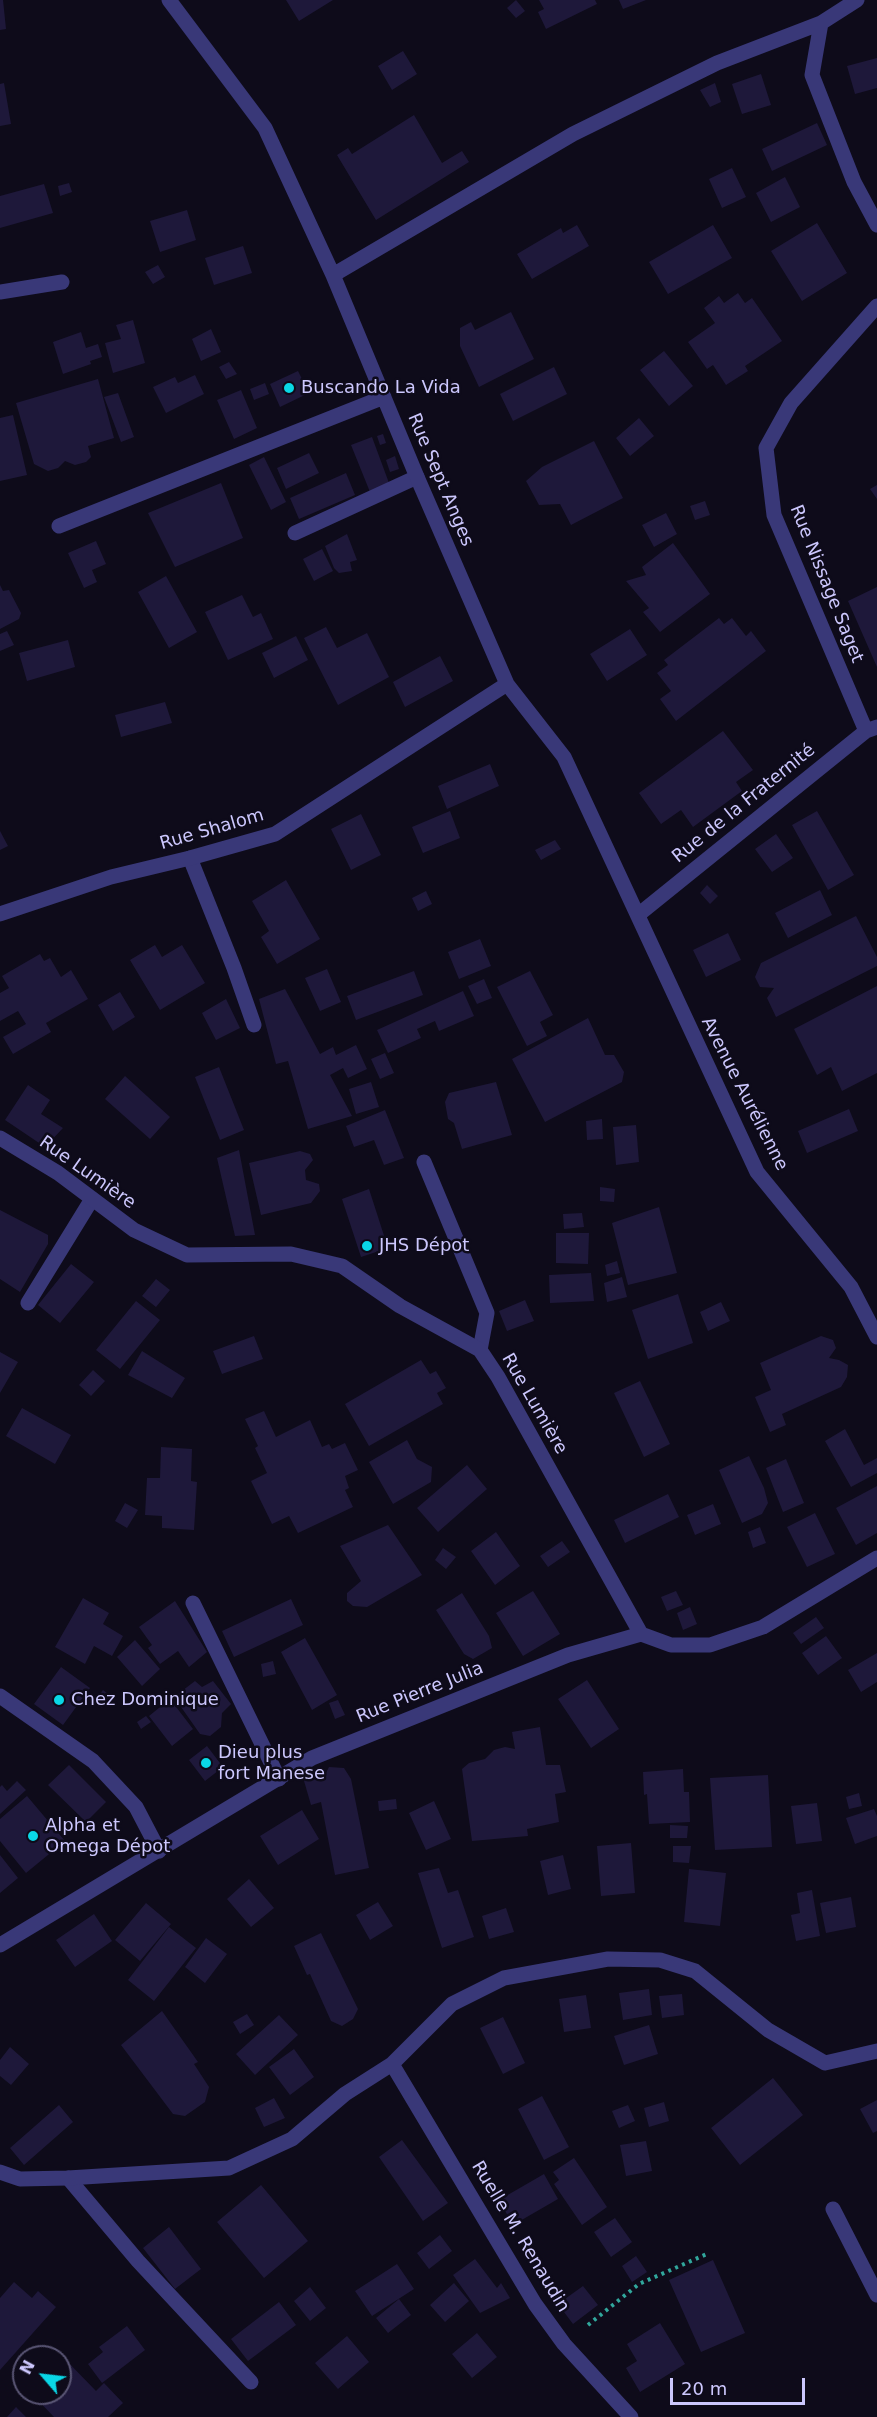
<!DOCTYPE html>
<meta charset="utf-8">
<style>
body{margin:0}
#map{position:relative;width:877px;height:2417px;overflow:hidden;background:#0e0b1a;font-family:"DejaVu Sans",sans-serif}
canvas{display:block}
.north{position:absolute;left:12px;top:2345px;width:60px;height:60px;box-sizing:border-box;background:#0e0b1a;border:2px solid #5a5675;border-radius:50%;rotate:298deg;font-size:16px;font-weight:700;line-height:24px;text-align:center;color:#ccc7fd}
.north::after{content:'';display:block;margin:auto;width:21px;height:27px;background:#0ad7e6;clip-path:polygon(50% 0,100% 100%,50% 72%,0 100%)}
.scale{position:absolute;left:670px;top:2378px;width:135px;height:27px;box-sizing:border-box;border:3px solid #ccc7fd;border-top:0;padding-left:8px;font-size:18px;line-height:21px;white-space:nowrap;color:#ccc7fd;-webkit-text-stroke:4px #0e0b1a;paint-order:stroke}
</style>
<div id="map">
<canvas width="877" height="2417"></canvas>
<div class="north">N</div>
<div class="scale">20 m</div>
</div>
<script>
const context = document.querySelector('canvas').getContext('2d');
context.lineJoin = 'round';
function fillPath(path, color) { context.fillStyle = color; context.fill(path, 'evenodd'); }
const toPath = rows => new Path2D(rows.map(r => 'M' + r).join(''));
function strokePath(path, color, width, dash) { context.strokeStyle = color; context.lineWidth = width; context.lineCap = dash ? 'butt' : 'round'; context.setLineDash(dash || []); context.stroke(path); }
function write(font, color, halo, rows, align = 'center') {
  context.font = font + ' "DejaVu Sans",sans-serif'; context.lineWidth = 5; context.setLineDash([]); context.textBaseline = 'middle'; context.strokeStyle = halo; context.fillStyle = color; for (const [text, x, y, turn = 0] of rows) {
    context.save(); context.translate(x, y); context.rotate((+turn || 0) * Math.PI / 180); context.textAlign = isNaN(turn) ? turn : align; if (halo) context.strokeText(text, 0, 0); context.fillText(text, 0, 0); context.restore();
  }
}
const building = toPath([
 [0,0,3,0,6,29,0,30],
 [286,0,333,0,299,21],
 [516,0,525,11,516,18,507,8],
 [539,0,595,0,597,4,546,29,538,12,544,9],
 [619,0,646,0,623,9],
 [403,51,417,74,392,90,378,66],
 [877,58,877,88,855,94,847,66],
 [761,74,771,105,742,114,732,84],
 [4,83,11,124,0,126,0,84],
 [715,83,721,102,710,107,700,90],
 [414,115,442,163,462,151,469,162,376,220,337,155,348,148,352,154],
 [817,123,827,145,772,171,762,149],
 [732,168,746,197,722,208,709,179],
 [785,177,800,207,771,222,756,193],
 [69,183,72,192,60,196,58,186],
 [44,184,53,213,0,228,0,196],
 [187,210,196,240,160,252,150,221],
 [817,223,847,273,802,301,771,251],
 [577,225,589,246,532,279,517,254,561,228,563,233],
 [713,225,732,258,668,294,649,262],
 [243,246,252,273,214,285,205,258],
 [158,265,165,277,153,284,145,272],
 [738,293,745,303,752,298,782,341,745,366,748,371,726,385,713,365,707,369,688,342,715,323,704,308,719,296,724,303],
 [511,312,534,359,479,387,460,346,460,328,471,322,475,330],
 [133,320,145,363,113,373,105,343,121,339,116,325],
 [211,329,221,352,201,361,192,339],
 [81,332,86,348,98,344,102,357,90,361,91,364,63,374,53,342],
 [664,351,693,386,669,406,640,370],
 [229,362,237,374,226,379,219,367],
 [554,367,567,394,513,421,500,394],
 [298,371,309,393,280,407,270,384],
 [195,375,204,394,166,413,153,387,175,377,178,383],
 [98,379,114,438,88,446,91,457,86,462,75,465,65,461,58,468,48,471,34,464,16,403],
 [265,383,269,394,254,400,250,389],
 [241,390,257,428,234,439,217,400],
 [118,393,134,437,121,442,104,397],
 [13,415,27,475,0,481,0,418],
 [639,418,654,436,630,456,616,438],
 [383,434,386,443,380,445,377,436],
 [372,437,389,483,370,492,351,445],
 [594,441,623,498,571,525,560,504,539,505,526,481,542,467],
 [309,453,319,473,286,489,277,468],
 [395,456,399,469,390,472,386,460],
 [264,457,286,502,271,510,249,465],
 [346,473,355,495,299,519,290,498],
 [221,483,243,538,175,567,148,513],
 [877,485,877,499,870,489],
 [705,501,710,515,695,520,690,506],
 [666,513,677,534,654,547,642,525],
 [347,534,357,560,350,562,352,571,339,573,334,568,325,546],
 [96,541,106,564,92,570,97,582,84,588,68,553],
 [673,543,710,594,660,632,643,612,649,608,626,581,646,575,642,567],
 [322,549,333,571,314,581,303,559],
 [166,576,197,632,169,648,138,592],
 [0,585,3,591,9,590,21,613,19,619,0,629],
 [877,587,877,667,848,601],
 [242,595,253,617,261,613,273,639,228,660,205,612],
 [719,618,724,624,732,618,746,636,751,631,766,651,676,721,660,699,671,691,657,673,668,665,664,660],
 [326,627,337,648,367,633,389,677,338,705,304,638],
 [630,629,647,655,607,681,590,654],
 [7,631,14,645,0,651,0,634],
 [296,636,308,660,274,678,262,653],
 [68,640,75,667,27,681,19,653],
 [440,656,453,681,405,707,393,682],
 [165,702,172,723,121,737,115,715],
 [723,731,753,770,736,782,742,791,693,827,681,810,661,824,639,793],
 [490,764,499,786,447,809,438,786],
 [450,811,460,838,423,853,412,827],
 [817,811,854,875,828,890,792,825],
 [361,814,381,855,351,870,331,829],
 [0,831,8,846,0,850],
 [776,834,793,858,772,872,755,849],
 [555,840,561,849,541,860,535,850],
 [286,880,320,939,277,964,261,937,269,931,252,901],
 [707,885,718,896,710,904,700,893],
 [820,890,832,915,788,938,775,913],
 [426,891,432,904,418,911,412,898],
 [856,916,877,957,877,966,776,1017,767,998,774,988,760,987,755,977,761,963],
 [728,933,741,960,706,977,693,950],
 [480,939,491,966,459,979,448,952],
 [155,945,162,957,182,945,205,983,160,1010,130,960],
 [40,954,44,961,50,958,61,977,71,970,88,999,46,1023,51,1032,13,1054,3,1037,26,1024,18,1011,0,1021,0,993,9,988,2,976],
 [327,969,341,1002,320,1011,305,978],
 [414,971,423,995,356,1020,347,996],
 [530,971,553,1015,540,1022,547,1036,527,1046,497,987],
 [484,979,492,998,477,1004,468,986],
 [877,986,877,1073,842,1091,831,1067,817,1075,794,1029],
 [285,989,320,1054,333,1047,336,1055,356,1045,367,1069,348,1078,343,1068,330,1075,352,1116,308,1129,288,1061,276,1064,259,999],
 [463,991,474,1016,439,1031,435,1021,417,1029,421,1038,388,1053,377,1030],
 [120,992,135,1017,113,1031,98,1005],
 [226,999,240,1028,216,1040,202,1013],
 [588,1018,605,1055,614,1055,624,1072,622,1082,545,1122,512,1059],
 [385,1053,394,1073,380,1079,371,1059],
 [219,1067,244,1130,220,1140,195,1077],
 [125,1076,170,1117,150,1139,105,1099],
 [371,1082,379,1107,356,1114,349,1089],
 [496,1082,512,1135,462,1149,454,1123,448,1119,445,1102,449,1093],
 [28,1085,50,1100,41,1114,63,1128,45,1147,5,1120],
 [849,1109,858,1131,807,1153,798,1131],
 [385,1110,404,1158,384,1165,374,1140,354,1147,346,1126],
 [602,1119,603,1139,587,1140,586,1121],
 [636,1125,639,1162,616,1165,613,1127],
 [239,1150,255,1235,235,1236,217,1158],
 [300,1151,310,1154,313,1160,305,1170,306,1180,319,1184,320,1191,311,1203,261,1215,249,1163],
 [600,1187,615,1189,614,1202,600,1201],
 [369,1189,388,1248,361,1257,342,1199],
 [659,1207,677,1273,628,1285,612,1223],
 [0,1210,48,1235,48,1244,20,1292,0,1279],
 [582,1213,584,1227,564,1229,563,1214],
 [556,1233,589,1233,588,1264,556,1263],
 [617,1261,620,1273,607,1276,605,1265],
 [71,1264,94,1282,60,1323,38,1305],
 [591,1273,594,1301,550,1303,549,1275],
 [622,1277,627,1297,607,1302,604,1283],
 [156,1279,170,1290,156,1307,142,1296],
 [678,1294,693,1343,648,1359,632,1310],
 [525,1300,534,1321,507,1331,499,1311],
 [136,1301,160,1320,120,1369,96,1350],
 [721,1302,730,1321,708,1331,700,1312],
 [254,1336,263,1359,222,1374,213,1351],
 [821,1336,833,1340,836,1348,829,1358,839,1360,848,1365,847,1377,841,1387,782,1414,786,1425,770,1432,755,1397,771,1390,760,1363],
 [142,1351,185,1378,172,1398,128,1375],
 [0,1352,18,1362,0,1393],
 [421,1360,430,1374,436,1371,446,1388,437,1393,443,1404,369,1446,345,1404],
 [93,1370,105,1381,91,1396,79,1385],
 [640,1381,670,1444,644,1457,614,1393],
 [22,1408,71,1435,55,1464,6,1436],
 [264,1411,276,1437,310,1420,322,1447,329,1444,332,1449,345,1443,358,1470,345,1476,349,1488,345,1490,353,1507,298,1533,289,1516,272,1524,251,1481,267,1473,255,1448,258,1446,245,1419],
 [845,1429,864,1465,877,1458,877,1473,851,1487,825,1441],
 [407,1440,417,1459,432,1467,431,1482,393,1504,369,1462],
 [161,1447,192,1449,191,1481,197,1482,194,1530,162,1528,162,1516,145,1515,147,1478,160,1478],
 [749,1456,764,1488,768,1503,762,1514,742,1523,719,1470],
 [786,1459,804,1503,783,1512,766,1468],
 [467,1465,487,1489,438,1532,417,1508],
 [877,1486,877,1533,856,1545,836,1508],
 [668,1494,679,1517,625,1543,614,1520],
 [125,1503,138,1510,127,1528,115,1521],
 [713,1504,721,1524,695,1535,687,1515],
 [815,1513,835,1554,807,1567,787,1527],
 [388,1525,422,1575,367,1607,353,1606,347,1601,347,1593,361,1581,340,1546],
 [760,1527,766,1543,753,1548,748,1532],
 [496,1532,520,1566,495,1585,471,1551],
 [562,1541,570,1552,548,1567,540,1556],
 [443,1548,456,1557,446,1569,435,1560],
 [533,1591,560,1634,523,1656,496,1613],
 [676,1591,683,1605,667,1611,661,1597],
 [462,1593,489,1636,492,1648,473,1659,464,1654,436,1610],
 [83,1598,109,1613,103,1624,123,1636,112,1656,94,1646,85,1664,55,1647],
 [291,1599,303,1625,234,1657,222,1631],
 [175,1601,207,1652,189,1667,178,1651,160,1664,148,1648,152,1645,139,1627],
 [690,1607,697,1624,683,1630,677,1613],
 [816,1617,824,1628,801,1644,793,1633],
 [826,1636,842,1658,818,1675,802,1653],
 [305,1638,337,1695,312,1710,281,1652],
 [135,1640,160,1669,142,1686,117,1657],
 [877,1653,877,1682,861,1692,848,1670],
 [273,1661,276,1674,263,1677,261,1664],
 [61,1667,90,1688,63,1725,34,1704],
 [587,1680,619,1729,591,1748,558,1699],
 [195,1681,202,1687,213,1681,231,1704,222,1713,221,1727,210,1736,200,1734,174,1697],
 [103,1690,111,1696,102,1708,94,1701],
 [170,1699,193,1729,172,1746,149,1716],
 [338,1700,345,1715,335,1719,329,1703],
 [146,1716,151,1722,141,1729,137,1722],
 [540,1727,546,1765,560,1765,566,1792,555,1794,559,1822,527,1829,528,1836,472,1841,462,1769,469,1763,485,1759,494,1750,505,1747,515,1749,512,1732],
 [207,1746,223,1767,205,1781,189,1760],
 [69,1765,106,1802,86,1822,48,1785],
 [329,1767,344,1768,351,1779,369,1868,335,1875,321,1802,311,1805,302,1774,308,1774,317,1780,323,1779],
 [683,1769,684,1792,689,1792,690,1822,649,1824,647,1794,644,1795,643,1772],
 [768,1775,772,1847,715,1850,710,1778],
 [17,1781,26,1790,0,1814,0,1787,2,1785,7,1791],
 [859,1793,862,1806,849,1809,846,1797],
 [27,1796,65,1841,26,1873,0,1841,0,1819],
 [396,1799,397,1809,379,1811,378,1801],
 [434,1801,451,1839,426,1850,409,1813],
 [817,1803,822,1841,796,1844,791,1806],
 [874,1809,877,1816,877,1836,855,1844,846,1818],
 [302,1810,319,1839,278,1865,260,1836],
 [670,1825,688,1826,687,1838,670,1838],
 [631,1843,635,1893,601,1896,597,1846],
 [673,1846,691,1846,689,1863,673,1862],
 [0,1855,18,1878,0,1893],
 [563,1855,571,1889,548,1895,540,1861],
 [439,1868,448,1893,458,1890,474,1937,442,1948,418,1873],
 [689,1869,726,1873,720,1926,684,1922],
 [249,1879,274,1908,251,1927,227,1899],
 [812,1890,820,1936,796,1941,791,1915,800,1913,797,1893],
 [851,1897,856,1927,826,1933,820,1903],
 [378,1902,393,1926,370,1940,356,1915],
 [146,1903,171,1924,140,1961,115,1940],
 [506,1908,514,1932,489,1939,482,1916],
 [94,1914,112,1941,75,1967,56,1940],
 [169,1927,196,1948,154,2001,128,1980],
 [321,1933,358,2009,353,2019,342,2026,331,2021,310,1974,307,1975,294,1946],
 [206,1938,227,1954,205,1983,185,1967],
 [649,1989,652,2015,623,2020,619,1993],
 [682,1994,684,2015,662,2018,659,1996],
 [586,1995,591,2028,564,2032,559,1999],
 [162,2011,198,2062,194,2064,209,2087,205,2102,185,2116,173,2114,121,2045],
 [247,2014,254,2025,240,2034,233,2022],
 [279,2015,298,2035,255,2075,236,2054],
 [503,2017,525,2063,503,2074,480,2028],
 [649,2025,658,2054,624,2065,614,2036],
 [10,2047,29,2064,11,2085,0,2076,0,2060],
 [294,2049,314,2077,290,2095,269,2067],
 [773,2078,803,2115,740,2165,711,2128],
 [542,2096,569,2147,544,2160,518,2109],
 [274,2098,285,2118,264,2127,255,2108],
 [877,2100,877,2131,873,2133,860,2109],
 [664,2102,669,2121,649,2127,644,2108],
 [59,2105,73,2122,24,2165,10,2148],
 [628,2105,635,2121,619,2128,612,2111],
 [402,2140,448,2203,423,2221,379,2157],
 [646,2141,652,2171,626,2176,620,2145],
 [574,2158,607,2207,582,2225,554,2184,559,2180,553,2172],
 [544,2174,558,2199,513,2225,499,2200],
 [261,2185,308,2241,264,2278,217,2222],
 [615,2218,632,2242,611,2257,594,2232],
 [169,2227,201,2269,175,2289,143,2248],
 [440,2235,452,2251,429,2269,417,2253],
 [636,2256,647,2272,632,2282,622,2266],
 [475,2259,497,2288,501,2283,510,2298,480,2313,453,2275],
 [713,2260,745,2333,701,2352,669,2280],
 [397,2264,414,2289,372,2316,355,2291],
 [14,2282,32,2298,38,2291,56,2307,0,2370,0,2298],
 [454,2283,469,2301,445,2322,430,2305],
 [583,2286,598,2305,573,2324,558,2304],
 [310,2287,326,2308,310,2321,294,2301],
 [399,2299,411,2315,388,2333,376,2318],
 [279,2302,296,2325,248,2361,231,2339],
 [660,2323,685,2364,640,2392,626,2368,637,2361,627,2344],
 [127,2326,145,2350,102,2383,88,2364,103,2352,99,2347],
 [477,2333,497,2357,472,2378,452,2354],
 [347,2336,369,2362,338,2389,315,2363],
 [63,2357,96,2391,104,2383,123,2403,108,2417,54,2417,31,2393,60,2393,60,2360],
 [16,2407,26,2417,7,2417]
]);
const path = toPath([
 [588,2325,639,2284,709,2253]
]);
const lane = toPath([
 [0,292,62,282],
 [295,533,417,477],
 [190,858,234,968,254,1025],
 [424,1162,487,1313,480,1350],
 [28,1303,92,1199],
 [193,1603,279,1779],
 [0,1696,93,1761,136,1807,159,1851],
 [68,2178,138,2261,251,2382]
]);
const street = toPath([
 [169,0,265,128,333,275,417,477,507,684,564,757,757,1172,851,1287,877,1337],
 [821,23,812,75,854,182,877,225],
 [333,275,573,134,717,63,821,23,857,0],
 [59,526,384,397],
 [866,731,774,515,766,448,791,403,877,306],
 [0,914,111,877,190,858,275,834,507,684],
 [638,915,866,731,877,727],
 [0,1138,58,1173,134,1230,187,1255,291,1254,342,1266,400,1306,480,1350,498,1377,641,1634],
 [0,1945,312,1758,568,1655,641,1634,671,1645,710,1645,763,1627,877,1558],
 [392,2064,535,2304,564,2344,631,2417],
 [0,2172,20,2179,68,2178,229,2168,292,2139,345,2094,392,2064,452,2004,504,1978,608,1959,660,1960,695,1971,768,2030,825,2063,877,2051],
 [833,2209,877,2295]
]);
const markers = [
 [289,388,6,"#0ad7e6"],
 [367,1246,6,"#0ad7e6"],
 [59,1700,6,"#0ad7e6"],
 [206,1763,6,"#0ad7e6"],
 [33,1836,6,"#0ad7e6"]
];
const poiNames = [
 ["Buscando La Vida",301,388],
 ["JHS Dépot",379,1246],
 ["Chez Dominique",71,1700],
 ["Dieu plus",218,1753],
 ["fort Manese",218,1774],
 ["Alpha et",45,1826],
 ["Omega Dépot",45,1847]
];
const streetNames = [
 ["Rue Sept Anges",440,480,67],
 ["Rue Nissage Saget",826,584,68],
 ["Rue de la Fraternité",744,804,-39],
 ["Rue Shalom",212,830,-16],
 ["Avenue Aurélienne",744,1094,63],
 ["Rue Lumière",87,1173,35],
 ["Rue Lumière",534,1404,60],
 ["Rue Pierre Julia",420,1693,-22],
 ["Ruelle M. Renaudin",520,2237,59]
];
fillPath(building, '#1e183a');
strokePath(path, '#31a79c', 4, [3, 4.5]);
strokePath(lane, '#393878', 15);
strokePath(street, '#393878', 15);
for (const [x, y, r, color] of markers) { const dot = new Path2D(); dot.arc(x, y, r, 0, 2 * Math.PI); context.fillStyle = color; context.fill(dot); strokePath(dot, '#0e0b1a', 2); }
write('18px', '#ccc7fd', '#0e0b1a', poiNames, 'left');
write('18px', '#ccc7fd', '#0e0b1a', streetNames);
</script>
